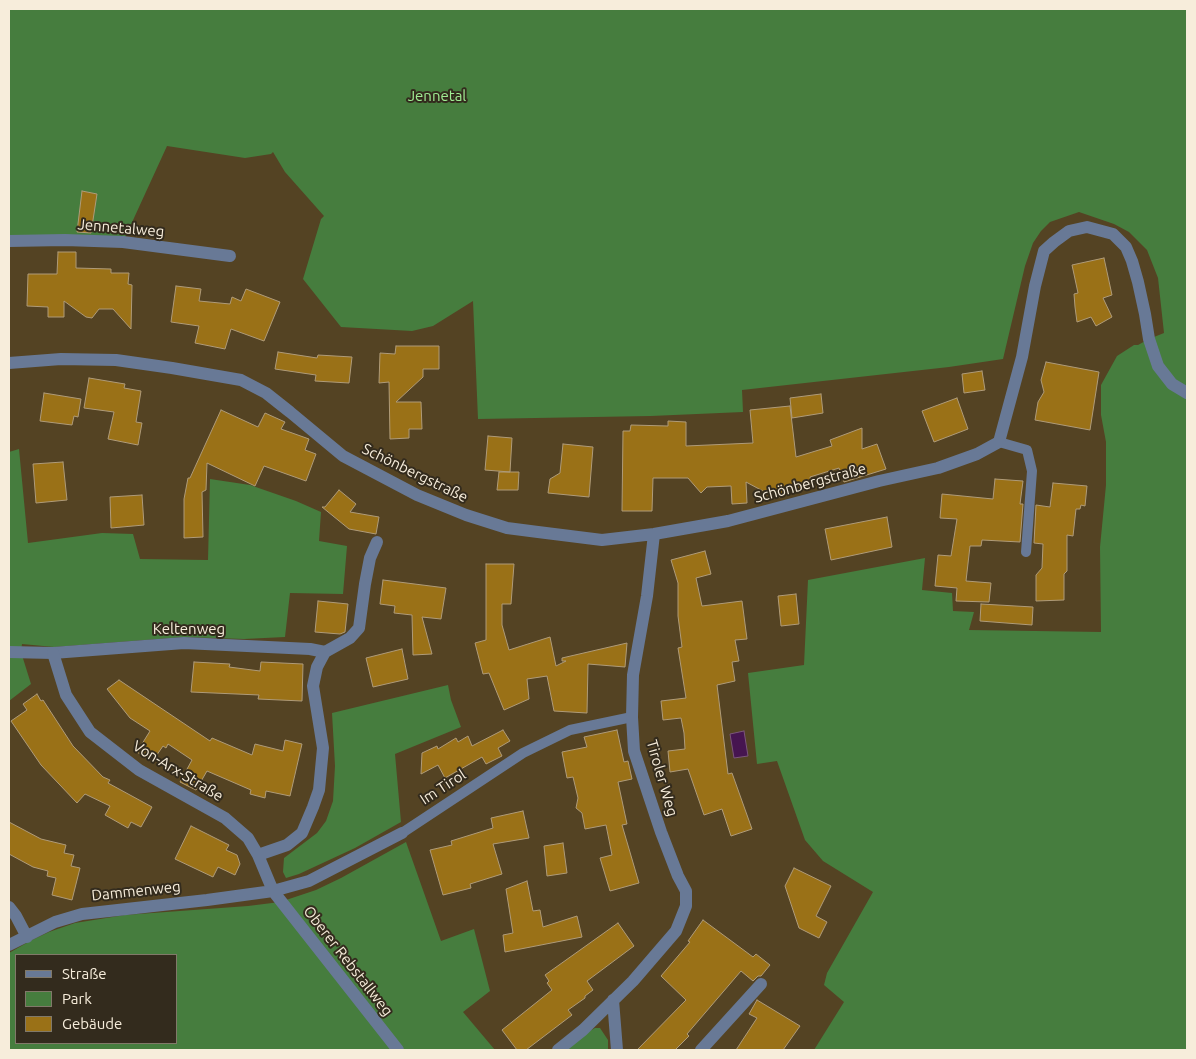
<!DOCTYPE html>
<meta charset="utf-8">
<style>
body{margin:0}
#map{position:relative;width:1196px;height:1059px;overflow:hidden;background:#544323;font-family:Ubuntu,sans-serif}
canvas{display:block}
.frame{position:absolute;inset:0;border:10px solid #f7eddb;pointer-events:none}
.legend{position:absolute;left:15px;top:954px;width:162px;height:90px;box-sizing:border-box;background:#332b1d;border:1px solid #817969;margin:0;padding:6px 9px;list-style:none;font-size:15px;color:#f7eddb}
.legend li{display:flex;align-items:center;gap:10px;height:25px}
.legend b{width:25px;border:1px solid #817969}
</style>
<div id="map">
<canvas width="1196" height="1059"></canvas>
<div class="frame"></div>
<ul class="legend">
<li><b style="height:6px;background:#687996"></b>Straße</li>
<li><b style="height:14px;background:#467d3e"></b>Park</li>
<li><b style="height:14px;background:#9a7117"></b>Gebäude</li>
</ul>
</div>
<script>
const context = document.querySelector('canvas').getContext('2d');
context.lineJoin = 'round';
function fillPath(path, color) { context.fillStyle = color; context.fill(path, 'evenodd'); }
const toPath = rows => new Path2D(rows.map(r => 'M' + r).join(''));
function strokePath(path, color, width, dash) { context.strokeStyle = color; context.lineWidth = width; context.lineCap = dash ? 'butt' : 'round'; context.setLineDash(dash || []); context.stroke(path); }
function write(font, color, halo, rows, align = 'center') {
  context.font = font + ' Ubuntu,sans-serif'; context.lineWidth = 4; context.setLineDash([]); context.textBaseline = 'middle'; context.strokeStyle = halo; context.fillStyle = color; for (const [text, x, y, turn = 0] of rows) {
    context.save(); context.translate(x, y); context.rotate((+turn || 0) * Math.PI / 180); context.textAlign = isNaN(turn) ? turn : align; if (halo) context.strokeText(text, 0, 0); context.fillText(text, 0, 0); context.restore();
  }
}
const green = toPath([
 [9,9,1187,9,1187,1050,814,1050,844,1002,824,985,827,973,873,892,823,861,805,840,777,761,757,764,748,673,804,665,808,580,925,558,922,590,952,593,953,611,974,612,969,630,1101,632,1100,547,1106,485,1106,442,1101,415,1101,385,1117,356,1134,345,1138,345,1149,339,1164,333,1158,278,1147,250,1129,232,1114,224,1079,212,1050,222,1041,231,1033,243,1025,266,1003,359,949,367,742,390,743,412,651,416,478,419,473,301,433,326,412,331,341,327,303,279,321,219,324,216,285,172,273,152,271,154,245,158,167,146,123,242,9,241],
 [19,449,28,543,102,533,133,534,140,559,208,560,210,479,250,485,296,501,321,512,319,541,347,546,343,594,290,593,285,637,244,639,184,637,54,647,22,644,21,652,31,684,9,701,9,452],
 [448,685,451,700,461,727,395,754,401,822,355,848,299,874,286,878,283,872,284,858,317,833,326,821,333,801,335,766,332,713],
 [406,842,441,941,474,929,490,991,463,1012,495,1050,9,1050,9,953,30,941,49,932,75,923,125,915,248,906,280,902,316,890,341,878],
 [16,955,176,955,176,1043,16,1043],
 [595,1028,600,1028,608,1040,608,1050,567,1050,588,1032]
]);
const water = toPath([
 [744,731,748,756,734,758,730,734,744,731]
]);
const building = toPath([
 [82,191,97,194,91,233,77,232,82,191],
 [58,252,76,252,76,268,111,269,111,273,129,273,128,284,132,285,131,329,113,309,99,309,92,318,86,317,64,301,64,317,48,317,48,307,27,306,28,274,57,274,58,252],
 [1104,258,1112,295,1103,298,1112,317,1096,326,1091,317,1077,322,1075,307,1074,294,1078,293,1072,265,1104,258],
 [176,286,201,289,199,301,230,304,232,297,241,301,246,289,280,302,264,341,231,329,225,349,195,343,199,326,171,322,176,286],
 [396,346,439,346,439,369,423,369,423,377,396,402,421,402,422,429,409,429,409,438,390,439,389,382,379,383,380,353,395,354,396,346],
 [278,352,317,358,318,355,352,357,349,383,315,381,316,375,275,369,278,352],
 [1046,362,1099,372,1090,430,1035,420,1038,402,1044,392,1041,380,1046,362],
 [982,371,985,390,964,393,962,374,982,371],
 [89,378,125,384,124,388,141,391,136,422,142,423,138,445,108,439,114,412,84,408,89,378],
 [44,393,81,399,78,417,74,416,72,425,40,421,44,393],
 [821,394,823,413,792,418,790,398,821,394],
 [957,398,968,429,934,442,922,411,957,398],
 [790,406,796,457,832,446,830,440,862,428,862,449,877,444,886,469,844,482,839,468,810,477,812,487,776,498,746,482,747,503,732,504,731,486,707,487,701,493,688,478,653,478,652,511,622,511,623,431,630,431,631,425,668,426,668,421,686,422,686,446,753,443,750,410,790,406],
 [221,410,258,427,265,413,285,422,281,429,309,439,305,450,316,454,306,481,264,466,255,486,207,463,206,490,202,492,203,537,184,538,184,499,188,478,190,478,221,410],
 [488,436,512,438,510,472,485,470,488,436],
 [563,444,593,447,589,497,548,493,550,479,560,473,563,444],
 [63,462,67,500,36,503,33,464,63,462],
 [499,472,519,472,518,490,497,490,499,472],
 [995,479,1023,481,1020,504,1023,504,1020,542,982,540,981,546,970,546,966,581,991,583,989,602,956,601,957,588,935,586,938,555,951,556,957,519,940,518,942,494,993,499,995,479],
 [1053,483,1087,486,1085,506,1081,505,1080,509,1076,509,1073,536,1067,535,1067,571,1064,574,1064,600,1036,601,1036,575,1042,568,1043,544,1034,543,1036,505,1050,507,1053,483],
 [339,490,356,504,350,512,379,517,376,534,349,529,322,507,325,507,339,490],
 [142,495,144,525,111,528,110,497,142,495],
 [887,517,892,547,831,560,825,529,887,517],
 [705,551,711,574,696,578,702,606,742,601,747,639,735,640,739,661,732,662,735,681,717,685,728,774,732,773,752,829,731,836,722,809,704,815,688,769,670,772,668,751,685,749,684,733,681,718,663,720,661,701,686,698,678,648,682,647,678,616,678,583,671,560,705,551],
 [486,564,514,564,511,604,502,604,502,625,509,650,550,637,556,666,566,661,562,661,562,658,627,643,625,667,588,664,587,713,554,711,547,676,527,679,529,699,504,710,489,673,483,674,475,643,486,640,486,564],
 [383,580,446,588,441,619,422,617,432,654,413,655,412,615,394,613,395,606,380,604,383,580],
 [796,594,799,624,781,626,778,596,796,594],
 [318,601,348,604,345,632,340,634,315,632,318,601],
 [981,604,1033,607,1032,625,980,621,981,604],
 [402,649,408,679,373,687,366,658,402,649],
 [194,662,230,664,229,667,260,671,261,662,303,664,302,701,258,699,259,695,191,692,194,662],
 [119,680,210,741,212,738,252,755,255,744,283,751,285,740,302,744,290,796,266,791,265,798,250,794,251,790,207,771,196,790,180,782,192,760,168,744,166,748,163,746,152,762,137,752,150,731,130,718,107,689,119,680],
 [37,694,41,701,43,700,73,746,103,777,110,780,108,783,152,807,141,827,131,822,128,828,105,815,110,806,85,794,77,803,41,765,11,721,27,710,23,704,37,694],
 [503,730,510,741,498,748,502,756,486,764,482,757,445,778,438,765,421,774,422,753,437,746,438,749,456,738,458,742,468,736,472,746,503,730],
 [617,730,624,762,628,761,632,779,618,782,627,824,622,825,639,883,610,891,600,858,612,855,606,825,585,829,582,813,576,808,578,798,573,777,567,778,562,752,587,747,584,737,617,730],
 [523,811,529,838,493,844,502,874,470,884,471,888,443,895,430,850,452,845,451,841,493,828,491,818,523,811],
 [9,822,41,839,66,845,64,853,74,855,71,866,80,868,72,900,52,895,56,878,47,876,48,871,33,867,9,854,9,822],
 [191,826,229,845,226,850,237,855,240,864,235,875,218,867,213,877,175,859,191,826],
 [563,843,567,873,547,876,544,846,563,843],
 [794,868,831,886,816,916,827,922,819,938,799,928,785,886,794,868],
 [527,881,533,911,540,910,543,927,577,916,582,937,505,952,503,935,513,933,506,889,527,881],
 [703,920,753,957,756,954,770,965,761,976,758,976,753,981,741,971,687,1034,689,1036,675,1050,637,1050,686,1000,661,976,690,942,688,941,703,920],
 [618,923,634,946,587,981,593,990,585,996,585,998,568,1010,572,1015,526,1050,517,1050,502,1030,552,990,547,983,549,981,545,975,618,923],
 [757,1000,800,1026,783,1050,736,1050,757,1018,749,1014,757,1000]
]);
const service = toPath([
 [999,442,1027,450,1032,471,1026,552],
 [402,833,523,753,570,730,632,717]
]);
const pedestrian = toPath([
 [9,652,53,653,184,643,310,649,325,652]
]);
const minor = toPath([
 [9,241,65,240,123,242,230,256],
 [9,363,61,359,116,360,172,368,241,380,266,393,290,412,343,456,417,495,466,515,507,528,538,532,602,540,654,534,728,521,879,481,938,468,977,454,999,442,1022,357,1035,286,1044,251,1054,242,1069,231,1087,227,1113,234,1126,247,1132,261,1138,282,1145,314,1149,339,1158,366,1172,384,1187,393],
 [53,653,66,695,90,732,139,770,225,818,248,838,258,855,273,891,398,1050],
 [258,855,287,845,302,833,313,807,319,790,323,748,313,686,317,667,325,652,350,638,359,628,365,584,370,558,377,542],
 [9,907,16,916,27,937],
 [9,945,55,922,82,914,207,900,273,891,309,881,402,833],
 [613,1000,617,1050],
 [558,1050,583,1030,633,981,676,931,686,906,686,891,678,876,661,832,634,751,632,717,633,675,647,596,654,534],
 [701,1050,761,984]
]);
const parkNames = [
 ["Jennetal",437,96]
];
const streetNames = [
 ["Jennetalweg",121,228,5],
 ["Schönbergstraße",415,473,26],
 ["Schönbergstraße",810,483,-15],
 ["Keltenweg",189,629],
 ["Von-Arx-Straße",178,771,31],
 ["Tiroler Weg",662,778,74],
 ["Im Tirol",443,787,-33],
 ["Dammenweg",136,891,-6],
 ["Oberer Rebstallweg",348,961,52]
];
fillPath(green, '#467d3e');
fillPath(water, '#461550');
strokePath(water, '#7b567a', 1);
fillPath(building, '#9a7117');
strokePath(building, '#af9b79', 1);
strokePath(service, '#687996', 10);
strokePath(pedestrian, '#687996', 12);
strokePath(minor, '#687996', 12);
write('15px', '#a0ed94', '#332b1d', parkNames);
write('15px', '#f7eddb', '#332b1d', streetNames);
</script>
